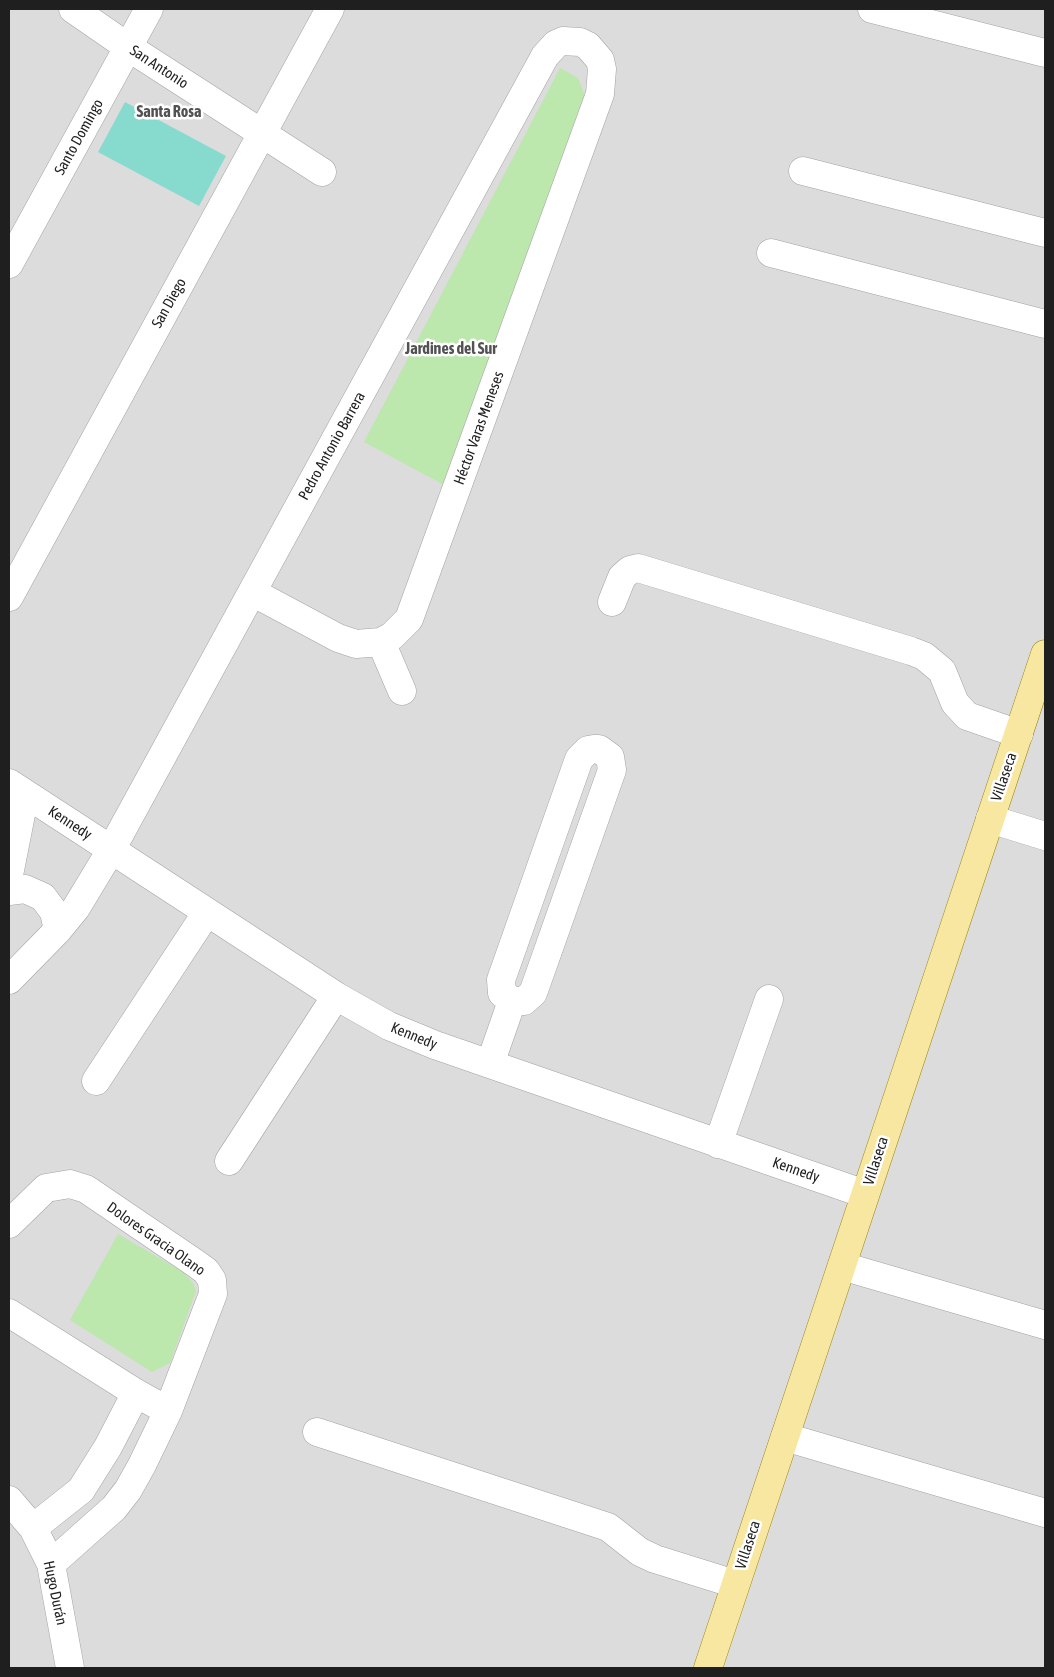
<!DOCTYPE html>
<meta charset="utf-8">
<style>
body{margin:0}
#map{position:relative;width:1054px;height:1677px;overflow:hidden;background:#efeee5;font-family:"Asap Condensed",sans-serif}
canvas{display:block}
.frame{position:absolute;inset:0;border:10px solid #1f1f1f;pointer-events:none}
</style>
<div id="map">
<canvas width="1054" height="1677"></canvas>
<div class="frame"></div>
</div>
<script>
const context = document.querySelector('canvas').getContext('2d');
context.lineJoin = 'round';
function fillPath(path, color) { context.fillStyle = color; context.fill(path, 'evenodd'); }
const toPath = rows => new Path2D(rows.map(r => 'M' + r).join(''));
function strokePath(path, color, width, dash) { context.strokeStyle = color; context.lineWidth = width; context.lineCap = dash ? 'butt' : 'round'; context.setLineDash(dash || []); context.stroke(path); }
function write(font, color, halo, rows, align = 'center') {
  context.font = font + ' "Asap Condensed",sans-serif'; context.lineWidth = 5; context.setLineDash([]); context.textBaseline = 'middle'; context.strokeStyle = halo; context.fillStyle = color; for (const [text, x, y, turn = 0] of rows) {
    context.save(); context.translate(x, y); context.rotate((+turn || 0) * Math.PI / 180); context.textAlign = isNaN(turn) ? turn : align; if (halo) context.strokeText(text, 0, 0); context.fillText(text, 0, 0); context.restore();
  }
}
const residential = toPath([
 [9,9,1045,9,1045,1668,9,1668]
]);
const grass = toPath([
 [560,68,578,78,587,101,446,486,364,442],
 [118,1234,183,1272,193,1283,196,1291,170,1363,152,1372,70,1320]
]);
const pitch = toPath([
 [125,102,226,156,199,206,98,152]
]);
const minor = toPath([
 [73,9,128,47,322,172],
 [872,9,1045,53],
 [803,171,1045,233],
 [771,253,1045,324],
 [9,264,149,9],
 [9,597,330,9],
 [612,602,622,577,630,570,638,568,911,651,924,656,942,671,955,703,967,716,1019,734],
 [381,642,402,691],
 [594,749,599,749,610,757,612,770,533,993,524,1001,512,1001,502,993,501,980,579,759,588,750,594,749],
 [9,783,336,996,389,1026,435,1045,865,1194],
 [990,819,1045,836],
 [9,875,25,794],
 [9,891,25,889,43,897,54,912,58,930],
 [9,980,58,930,76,908,111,850,545,56,556,44,563,41,580,42,588,46,600,60,602,69,600,94,409,619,392,636,381,642,356,644,338,638,252,592],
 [490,1064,512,1001],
 [96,1081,207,912],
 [718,1144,769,999],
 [229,1161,336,996],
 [9,1224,46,1188,70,1184,86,1189,195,1263,206,1271,212,1280,213,1294,168,1411,142,1465,128,1490,114,1508,51,1564],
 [842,1266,1045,1325],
 [9,1313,136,1393,168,1411],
 [317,1432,608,1527,640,1552,655,1559,735,1584],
 [785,1437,1045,1513],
 [9,1500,33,1528,51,1564,70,1668],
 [33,1528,81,1490,108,1447,136,1393]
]);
const major = toPath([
 [708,1668,1045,654]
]);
const streetNames = [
 ["San Antonio",159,67,33],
 ["Santo Domingo",79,137,-61],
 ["San Diego",169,303,-61],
 ["Héctor Varas Meneses",479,428,-70],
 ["Pedro Antonio Barrera",332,446,-61],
 ["Villaseca",1004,777,-71],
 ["Kennedy",70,823,33],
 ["Kennedy",414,1036,22],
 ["Villaseca",876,1161,-72],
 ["Kennedy",796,1170,19],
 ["Dolores Gracia Olano",156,1239,35],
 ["Villaseca",748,1545,-72],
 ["Hugo Durán",55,1593,78]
];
const neighbourhoodNames = [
 ["Santa Rosa",169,112],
 ["Jardines del Sur",451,349]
];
fillPath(residential, '#dddcdc');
fillPath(grass, '#bce7ad');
fillPath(pitch, '#86dbce');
strokePath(minor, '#a3a3a3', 29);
strokePath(major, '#938606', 29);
strokePath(minor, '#fff', 28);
strokePath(major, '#f8e7a1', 28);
write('15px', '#1f1f1f', '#fff', streetNames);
write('bold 16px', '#525252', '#fff', neighbourhoodNames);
</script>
